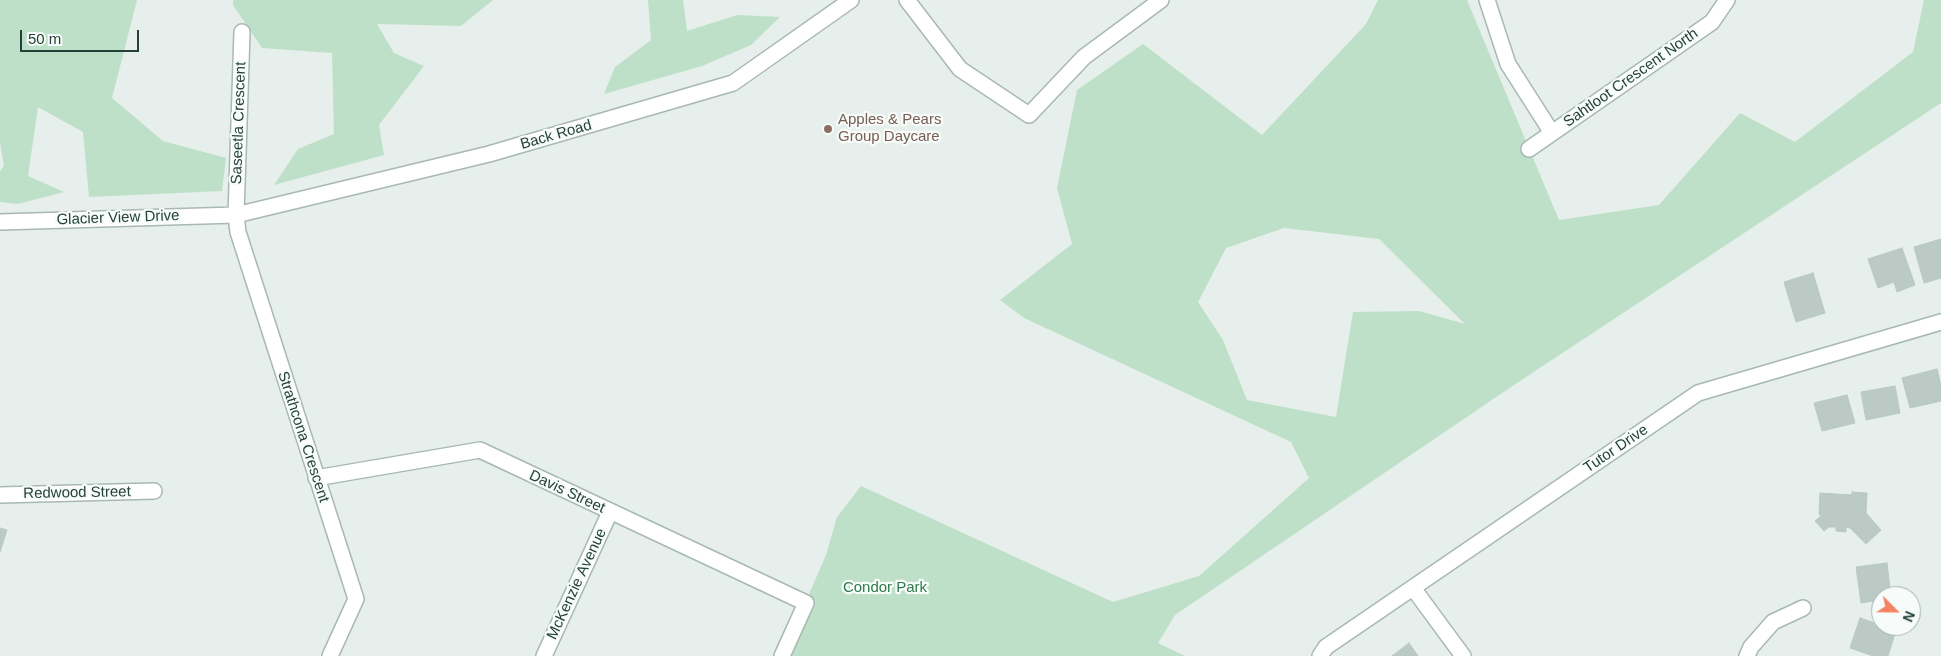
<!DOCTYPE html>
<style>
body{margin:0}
#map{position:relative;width:1941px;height:656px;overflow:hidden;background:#e6efeb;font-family:Arial,sans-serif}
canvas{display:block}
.north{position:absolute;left:1871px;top:586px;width:50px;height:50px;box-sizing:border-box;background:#f7fbf9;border:1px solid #a3b1ad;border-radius:50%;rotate:113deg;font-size:14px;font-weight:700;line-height:20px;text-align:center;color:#24423a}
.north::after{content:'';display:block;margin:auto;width:18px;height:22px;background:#f4845f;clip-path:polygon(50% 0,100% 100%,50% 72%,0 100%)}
.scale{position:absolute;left:20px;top:30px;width:119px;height:22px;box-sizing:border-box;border:2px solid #24423a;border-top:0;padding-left:6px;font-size:15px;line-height:18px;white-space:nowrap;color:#24423a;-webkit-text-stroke:4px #f7fbf9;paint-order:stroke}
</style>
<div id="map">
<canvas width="1941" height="656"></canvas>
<div class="north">N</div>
<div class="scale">50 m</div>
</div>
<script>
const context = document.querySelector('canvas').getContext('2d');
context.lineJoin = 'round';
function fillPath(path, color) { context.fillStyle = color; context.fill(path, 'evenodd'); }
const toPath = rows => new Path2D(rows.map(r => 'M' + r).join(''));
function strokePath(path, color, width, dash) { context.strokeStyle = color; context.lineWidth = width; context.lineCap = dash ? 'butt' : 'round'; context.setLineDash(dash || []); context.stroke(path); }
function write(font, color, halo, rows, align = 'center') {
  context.font = font + ' Arial,sans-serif'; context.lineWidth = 4.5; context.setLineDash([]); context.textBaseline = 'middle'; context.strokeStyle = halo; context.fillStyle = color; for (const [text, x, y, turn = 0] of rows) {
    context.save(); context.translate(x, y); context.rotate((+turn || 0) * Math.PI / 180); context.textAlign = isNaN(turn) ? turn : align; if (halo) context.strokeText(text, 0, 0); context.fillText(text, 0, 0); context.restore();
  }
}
const green = toPath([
 [0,0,137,0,112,98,163,141,226,158,222,191,89,197,83,132,38,107,28,176,64,192,18,204,0,202,0,171,4,166,0,142],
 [233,0,493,0,461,26,377,24,394,53,424,66,379,125,384,155,274,185,298,149,334,134,332,53,262,48,233,5],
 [648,0,683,0,687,31,737,15,780,17,751,45,702,66,604,94,615,67,651,40],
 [1378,0,1467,0,1559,220,1659,205,1740,113,1795,142,1913,52,1924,0,1941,0,1941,103,1511,387,1175,615,1158,643,1185,656,782,656,826,555,837,517,861,486,1113,602,1199,576,1309,478,1291,442,1024,318,1000,300,1072,244,1057,188,1077,90,1143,44,1262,135,1366,24],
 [1284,228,1379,239,1465,324,1419,311,1353,312,1336,417,1247,400,1223,340,1198,302,1226,248]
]);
const building = toPath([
 [1941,239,1941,278,1924,283,1914,247,1941,239],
 [1902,248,1915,285,1897,292,1894,282,1878,288,1868,259,1902,248],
 [1813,273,1825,313,1796,322,1784,282,1813,273],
 [1937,369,1941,386,1941,401,1910,408,1902,378,1937,369],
 [1895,386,1900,413,1866,420,1861,392,1895,386],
 [1847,395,1855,423,1822,431,1814,403,1847,395],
 [1852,492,1867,493,1866,513,1881,530,1866,544,1850,528,1846,527,1846,532,1836,531,1836,527,1829,527,1824,531,1815,521,1821,516,1819,514,1820,493,1852,495,1852,492],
 [0,528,7,530,0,552,0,528],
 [1887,563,1891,596,1881,596,1881,600,1861,603,1856,567,1887,563],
 [1860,618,1896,630,1888,656,1873,656,1850,648,1860,618],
 [1409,643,1418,656,1392,656,1409,643]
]);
const minor = toPath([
 [907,0,960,69,1029,115,1084,57,1161,0],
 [1487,0,1508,64,1552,133],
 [242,32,236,215,238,232,356,599,330,656],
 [1529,149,1712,22,1727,0],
 [0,222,236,215,489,154,733,83,851,0],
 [316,478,480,450,806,603,782,656],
 [0,495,154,491],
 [1413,588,1463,656],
 [544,656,610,512],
 [1320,656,1326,647,1698,393,1941,322],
 [1747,656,1751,647,1773,622,1803,608]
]);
const markers = [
 [828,129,5,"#8d6e63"]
];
const streetNames = [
 ["Sahtloot Crescent North",1631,78,-35],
 ["Saseetla Crescent",239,123,-88],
 ["Back Road",556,135,-16],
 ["Glacier View Drive",118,218,-2],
 ["Strathcona Crescent",303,437,72],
 ["Tutor Drive",1616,449,-34],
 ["Davis Street",567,492,25],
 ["Redwood Street",77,493,-1],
 ["McKenzie Avenue",577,584,-65]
];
const educationNames = [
 ["Apples & Pears",838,120],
 ["Group Daycare",838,137]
];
const parkNames = [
 ["Condor Park",885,588]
];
fillPath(green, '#bfe0c8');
fillPath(building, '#bbcac4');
strokePath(building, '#b8c9c2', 1);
strokePath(minor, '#a8b8b2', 18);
strokePath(minor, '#fff', 15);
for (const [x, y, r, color] of markers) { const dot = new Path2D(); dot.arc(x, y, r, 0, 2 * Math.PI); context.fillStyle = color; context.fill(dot); strokePath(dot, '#f7fbf9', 2); }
write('15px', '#24423a', '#f7fbf9', streetNames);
write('15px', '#785e54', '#f7fbf9', educationNames, 'left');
write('15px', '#2d7a4b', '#f7fbf9', parkNames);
</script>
